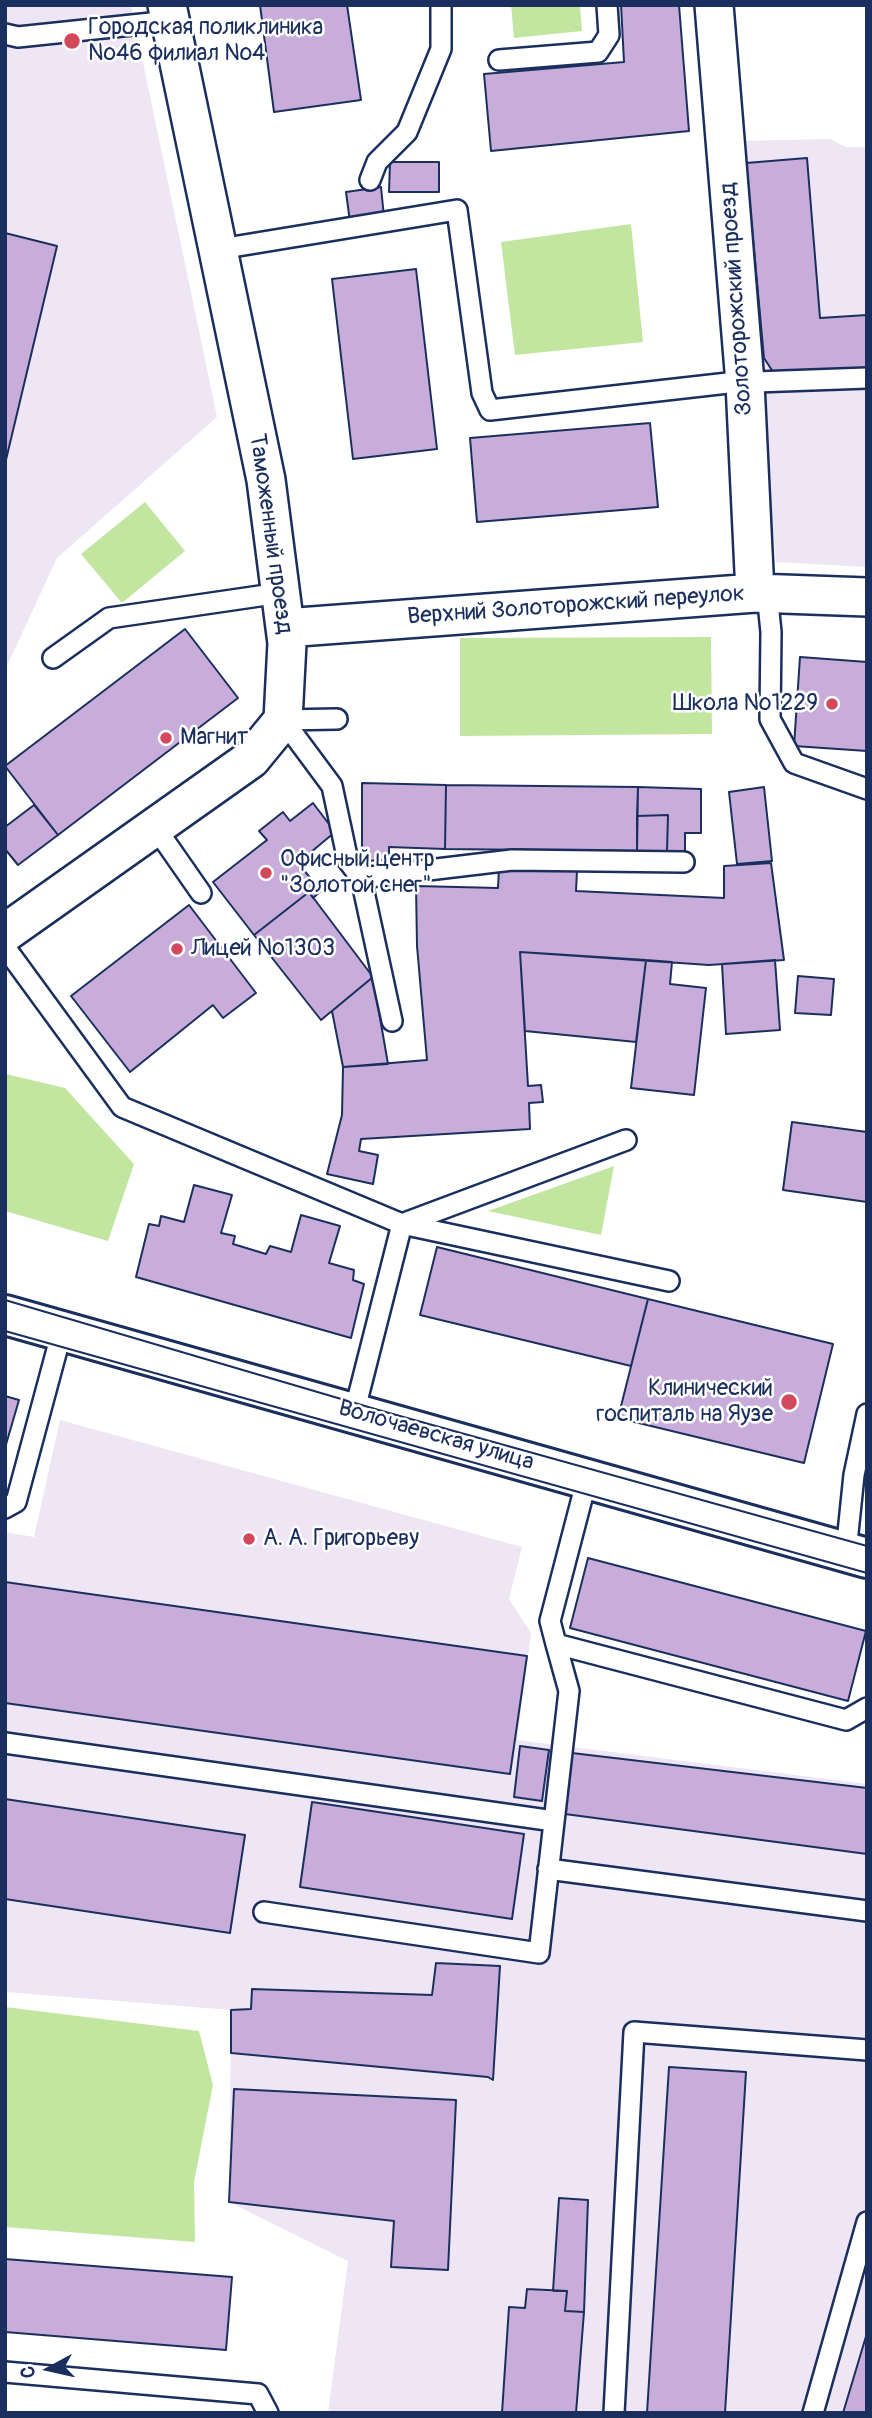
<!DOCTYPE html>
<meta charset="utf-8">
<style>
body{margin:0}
#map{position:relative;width:872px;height:2418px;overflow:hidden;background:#fff;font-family:Pangolin,sans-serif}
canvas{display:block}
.frame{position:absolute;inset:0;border:7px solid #1b2f5e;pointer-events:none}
.north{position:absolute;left:14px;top:2334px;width:70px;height:70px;-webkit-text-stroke:5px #fff;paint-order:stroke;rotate:262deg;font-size:19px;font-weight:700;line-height:28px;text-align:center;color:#1b2f5e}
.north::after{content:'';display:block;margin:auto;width:24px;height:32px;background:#1b2f5e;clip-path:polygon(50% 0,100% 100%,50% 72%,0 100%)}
</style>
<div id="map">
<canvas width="872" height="2418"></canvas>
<div class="frame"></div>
<div class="north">С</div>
</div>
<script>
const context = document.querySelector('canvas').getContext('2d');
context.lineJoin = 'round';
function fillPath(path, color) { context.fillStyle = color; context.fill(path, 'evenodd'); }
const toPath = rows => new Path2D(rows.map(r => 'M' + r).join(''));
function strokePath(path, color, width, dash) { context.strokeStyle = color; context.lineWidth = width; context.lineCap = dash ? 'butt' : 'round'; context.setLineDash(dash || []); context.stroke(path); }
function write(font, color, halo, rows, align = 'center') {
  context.font = font + ' Pangolin,sans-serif'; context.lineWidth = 5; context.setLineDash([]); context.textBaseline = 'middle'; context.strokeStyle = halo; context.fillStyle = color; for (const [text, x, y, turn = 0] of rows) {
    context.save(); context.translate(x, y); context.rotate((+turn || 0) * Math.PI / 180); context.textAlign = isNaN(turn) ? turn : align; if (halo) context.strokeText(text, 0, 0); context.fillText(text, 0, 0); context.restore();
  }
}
const built = toPath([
 [5,5,131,5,217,417,57,558,5,670],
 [830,139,846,147,867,147,867,567,776,562,740,141],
 [60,1420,522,1547,509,1599,531,1633,517,1740,867,1784,867,2413,328,2413,348,2261,229,2202,231,2010,5,1992,5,1532,34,1537]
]);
const green = toPath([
 [511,5,580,5,582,31,514,38],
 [631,224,643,342,515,355,501,242],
 [145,502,185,551,122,603,81,554],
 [711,637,712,734,460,736,460,638],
 [6,1074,65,1088,134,1164,108,1241,5,1211],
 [614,1166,601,1235,488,1211],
 [5,2007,199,2031,213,2085,194,2182,195,2242,5,2227]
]);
const building = toPath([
 [260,5,347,5,361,100,274,112,260,5],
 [621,5,679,5,689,131,491,151,484,74,624,62,621,5],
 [807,158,820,318,867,315,867,372,775,375,764,358,746,163,807,158],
 [390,162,439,162,439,192,389,192,390,162],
 [381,187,384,217,350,222,346,192,381,187],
 [5,233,57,246,5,464,5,233],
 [416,269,437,449,353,459,332,279,416,269],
 [650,423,658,507,477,522,470,438,650,423],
 [185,629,238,698,58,835,5,766,185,629],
 [800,657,867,662,867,751,794,746,800,657],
 [362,783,446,785,445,849,389,847,389,860,362,861,362,783],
 [446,785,638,787,637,851,445,849,446,785],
 [638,787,701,789,701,833,685,833,685,852,667,851,668,815,637,816,638,787],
 [764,787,772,861,737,864,729,792,764,787],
 [313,803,335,832,298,863,321,891,313,898,309,892,254,935,213,882,267,840,259,831,283,812,290,821,313,803],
 [34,805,58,835,18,865,5,849,5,827,34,805],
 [668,815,667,851,637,851,637,816,668,815],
 [771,863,784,960,709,965,520,952,528,1086,541,1085,543,1102,529,1103,530,1129,361,1139,359,1151,378,1155,373,1184,327,1174,342,1115,343,1067,427,1060,417,946,416,886,498,888,499,868,577,871,576,891,724,898,724,866,771,863],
 [309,892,373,977,321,1020,254,935,309,892],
 [189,905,256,993,223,1018,213,1005,130,1072,71,996,189,905],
 [520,952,646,960,636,1042,525,1031,520,952],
 [646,960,672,962,670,984,706,988,694,1095,631,1088,646,960],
 [775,960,780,1030,726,1034,722,964,775,960],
 [798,976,834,979,831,1015,795,1013,798,976],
 [373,977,388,1064,343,1067,332,1011,373,977],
 [792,1122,867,1132,867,1202,783,1190,792,1122],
 [194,1185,232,1195,221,1233,235,1236,233,1244,266,1254,270,1246,291,1252,301,1215,340,1226,329,1263,354,1270,353,1280,364,1284,351,1338,136,1277,149,1224,159,1226,161,1216,184,1222,194,1185],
 [437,1247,648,1299,631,1366,420,1315,437,1247],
 [648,1299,833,1344,804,1463,618,1418,648,1299],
 [5,1396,19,1400,5,1448,5,1396],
 [588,1558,866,1631,848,1701,570,1628,588,1558],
 [5,1582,527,1656,510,1774,5,1703,5,1582],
 [520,1746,549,1750,542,1801,514,1797,520,1746],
 [572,1753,867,1788,867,1854,565,1814,572,1753],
 [5,1799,245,1835,230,1933,5,1899,5,1799],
 [312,1802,524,1834,512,1919,300,1887,312,1802],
 [436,1963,500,1966,493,2080,488,2077,231,2053,231,2010,251,2009,252,1989,432,1995,436,1963],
 [669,2067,746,2072,725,2413,647,2413,669,2067],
 [234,2089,456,2100,448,2270,391,2267,394,2221,229,2202,234,2089],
 [559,2198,588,2200,584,2312,565,2311,567,2291,553,2291,559,2198],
 [5,2259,232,2277,226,2350,5,2332,5,2259],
 [527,2289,567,2291,565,2311,584,2312,576,2413,502,2413,509,2307,525,2308,527,2289],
 [867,2333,867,2413,843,2413,867,2333]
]);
const lane = toPath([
 [5,34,18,37,170,21],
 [499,60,598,52,609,35,607,5],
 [370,180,377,162,407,132,441,49,441,5],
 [220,249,457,210,482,393,490,410,728,383,867,378],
 [767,593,771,632,770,719,794,763,867,789],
 [53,658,109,618,280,593],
 [283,720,332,786,348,861,361,878,512,860,684,862],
 [283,720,337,719],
 [155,827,201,893],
 [361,878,392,1021],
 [5,947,122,1107,402,1224,626,1140],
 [354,1413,402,1224,669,1281],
 [587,1479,550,1621,556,1644,846,1720,867,1708],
 [5,1508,16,1502,62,1331],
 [846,1552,854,1475,867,1414],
 [5,1743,554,1821],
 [548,1869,867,1911],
 [264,1912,539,1953,569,1691,556,1644],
 [5,2372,258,2394,268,2413],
 [614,2413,634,2032,867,2050],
 [813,2413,867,2222]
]);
const street = toPath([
 [714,5,745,383,755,593],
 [285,628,755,593,867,597],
 [5,933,251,759,283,720,287,643,266,480,167,5]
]);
const secondary = toPath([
 [5,1315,867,1558]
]);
const tram = toPath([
 [5,1300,382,1411,867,1546],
 [5,1331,867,1573]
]);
const markers = [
 [72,41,9,"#d1495b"],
 [832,704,7,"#d1495b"],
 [166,738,7,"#d1495b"],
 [266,873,7,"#d1495b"],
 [177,949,7,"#d1495b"],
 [789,1402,9,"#d1495b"],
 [249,1539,7,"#d1495b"]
];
const poiNames = [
 ["Городская поликлиника",88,28],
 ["№46 филиал №4",88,54],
 ["Школа №1229",818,704,"right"],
 ["Магнит",180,738],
 ["Офисный центр",280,860],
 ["\"Золотой снег\"",280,886],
 ["Лицей №1303",191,949],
 ["Клинический",773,1389,"right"],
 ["госпиталь на Яузе",773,1415,"right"],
 ["А. А. Григорьеву",263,1539]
];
const streetNames = [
 ["Золоторожский проезд",737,299,-94],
 ["Таможенный проезд",270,534,82],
 ["Верхний Золоторожский переулок",576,606,-4],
 ["Волочаевская улица",436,1436,16]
];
fillPath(built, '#eee6f4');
fillPath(green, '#c2e6a0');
fillPath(building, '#c8addb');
strokePath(building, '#1b2f5e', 2);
strokePath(lane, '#1b2f5e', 24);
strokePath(street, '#1b2f5e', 42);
strokePath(secondary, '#1b2f5e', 44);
strokePath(lane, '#fff', 19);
strokePath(street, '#fff', 37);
strokePath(secondary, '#fff', 38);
strokePath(tram, '#1b2f5e', 2);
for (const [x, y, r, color] of markers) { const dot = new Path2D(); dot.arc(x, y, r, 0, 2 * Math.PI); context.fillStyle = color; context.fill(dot); strokePath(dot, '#fff', 2.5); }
write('23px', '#1b2f5e', '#fff', poiNames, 'left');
write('23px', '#1b2f5e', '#fff', streetNames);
</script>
